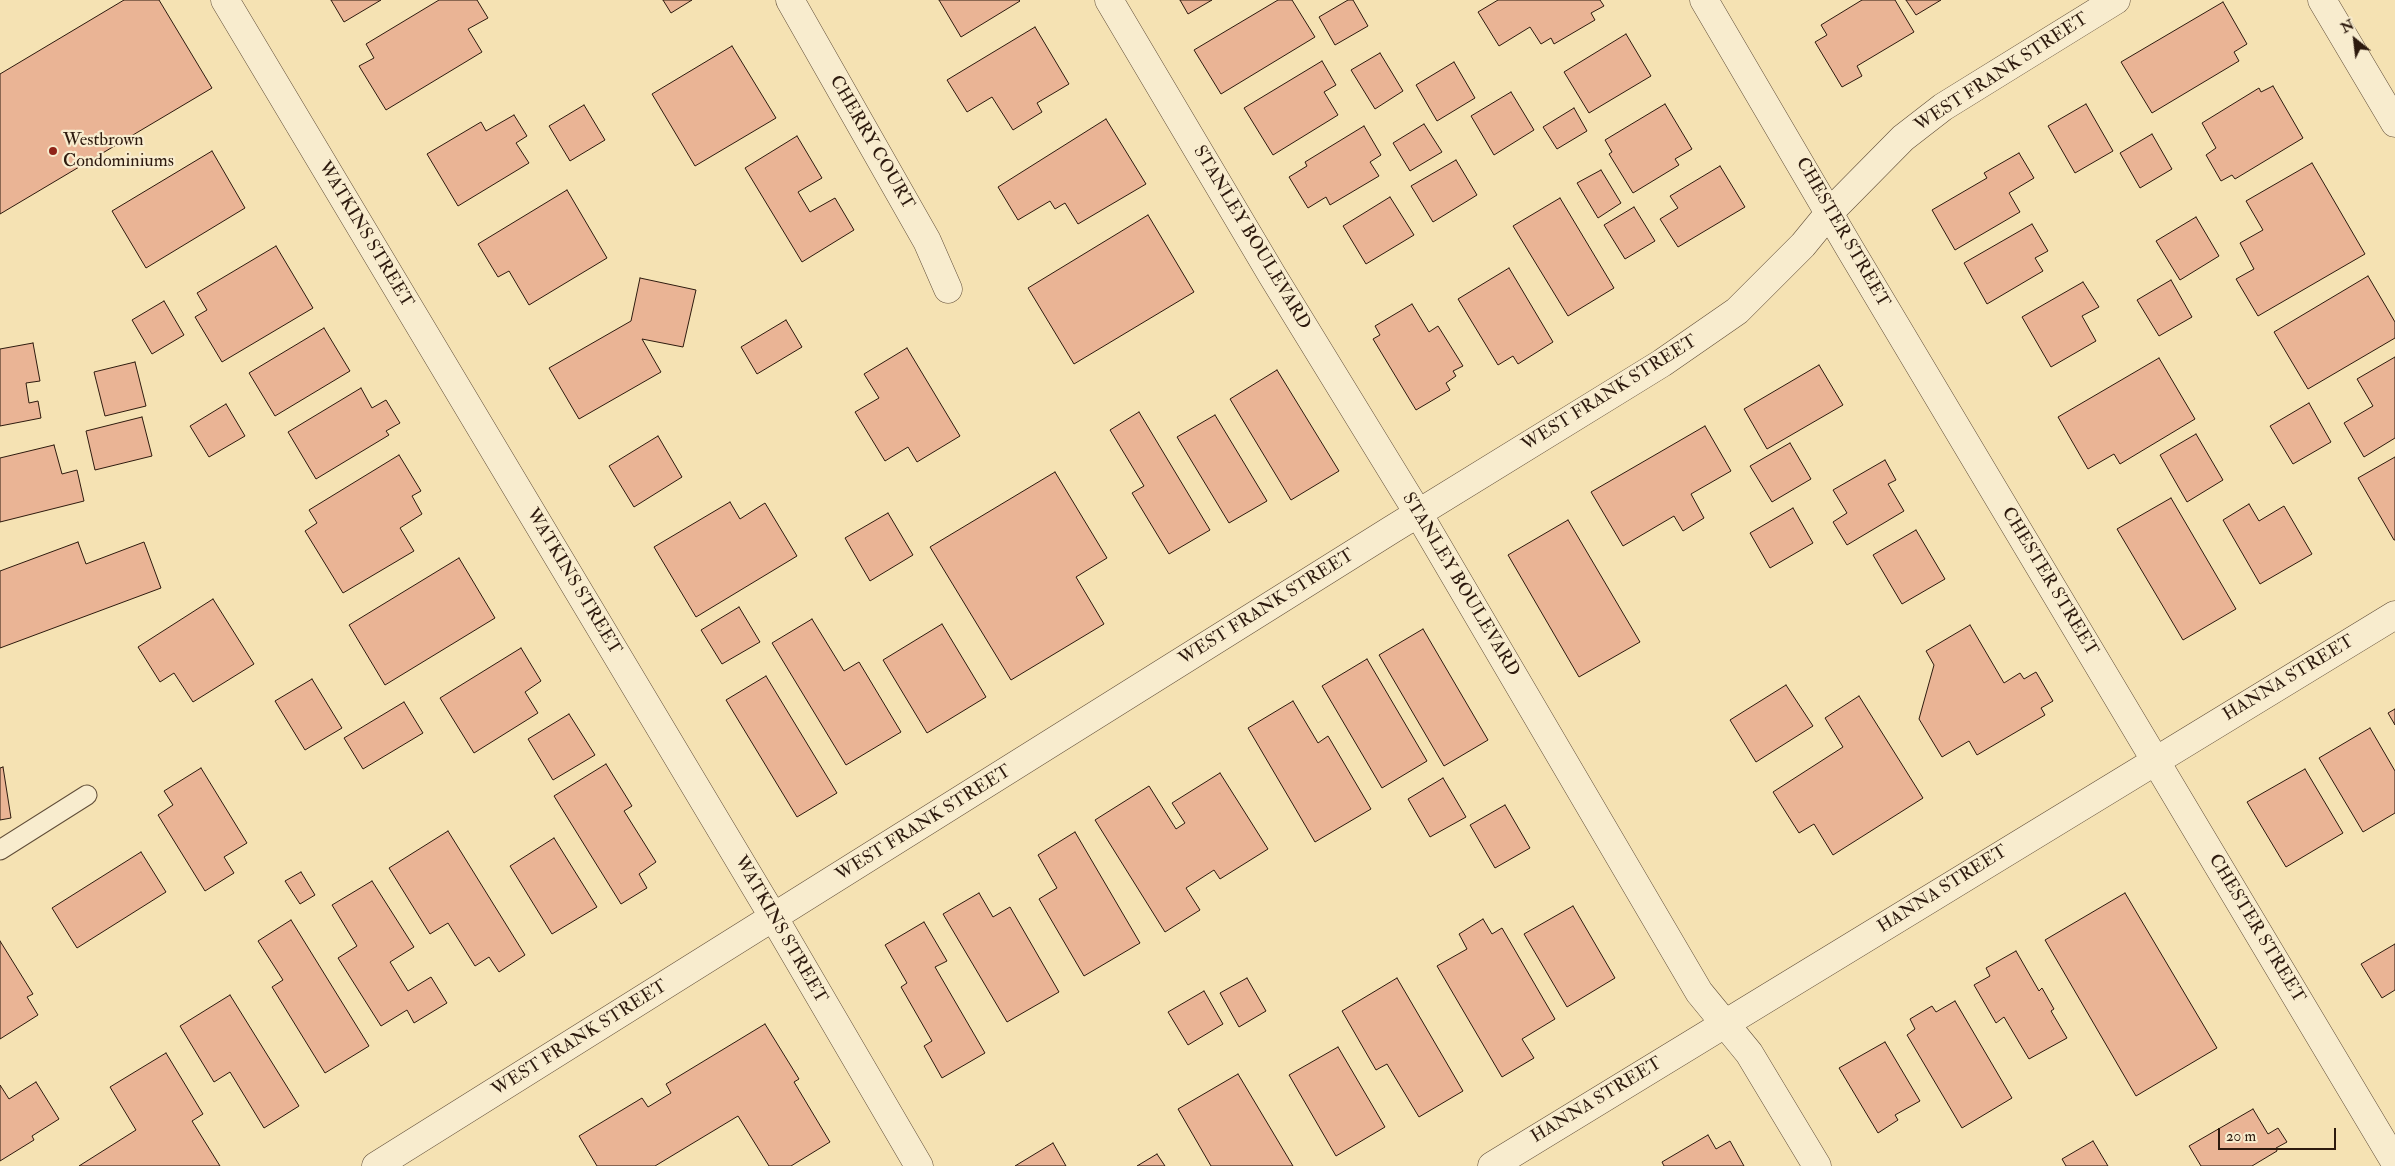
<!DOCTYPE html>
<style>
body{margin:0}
#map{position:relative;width:2395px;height:1166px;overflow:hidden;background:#f5e2b3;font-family:"IM FELL Double Pica",serif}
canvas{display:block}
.north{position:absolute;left:2330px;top:15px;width:50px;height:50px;-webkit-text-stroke:4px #f8ecce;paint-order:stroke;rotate:331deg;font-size:14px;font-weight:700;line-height:20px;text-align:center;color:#2d1a0e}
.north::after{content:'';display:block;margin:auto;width:18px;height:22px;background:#2d1a0e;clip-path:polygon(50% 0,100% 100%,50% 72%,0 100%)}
.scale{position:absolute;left:2218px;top:1128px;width:118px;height:22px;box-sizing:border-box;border:2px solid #2d1a0e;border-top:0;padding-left:6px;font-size:15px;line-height:18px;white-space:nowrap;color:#2d1a0e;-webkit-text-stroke:4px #f8ecce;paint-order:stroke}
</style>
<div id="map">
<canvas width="2395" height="1166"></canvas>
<div class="north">N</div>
<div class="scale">20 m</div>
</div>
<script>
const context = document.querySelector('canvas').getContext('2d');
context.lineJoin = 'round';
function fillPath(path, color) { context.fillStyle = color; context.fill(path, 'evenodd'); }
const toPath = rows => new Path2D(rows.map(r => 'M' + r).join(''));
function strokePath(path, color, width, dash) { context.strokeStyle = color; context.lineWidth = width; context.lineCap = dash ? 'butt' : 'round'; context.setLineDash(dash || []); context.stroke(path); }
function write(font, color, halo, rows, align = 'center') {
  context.font = font + ' "IM FELL Double Pica",serif'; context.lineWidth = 4.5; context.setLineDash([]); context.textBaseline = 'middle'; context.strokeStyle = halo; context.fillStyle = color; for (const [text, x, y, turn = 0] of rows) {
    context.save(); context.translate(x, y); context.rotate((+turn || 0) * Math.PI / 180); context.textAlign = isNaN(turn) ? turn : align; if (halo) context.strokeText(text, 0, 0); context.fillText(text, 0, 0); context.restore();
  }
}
const building = toPath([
 [124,0,159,0,212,88,0,214,0,74,124,0],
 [331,0,381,0,344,22,331,0],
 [439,0,477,0,488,18,468,29,482,52,386,110,359,66,374,58,366,44,439,0],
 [663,0,692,0,671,13,663,0],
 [939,0,1019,0,1020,1,961,37,939,0],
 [1180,0,1212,0,1188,14,1180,0],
 [1278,0,1292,0,1315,37,1221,94,1194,50,1278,0],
 [1348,0,1353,0,1368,26,1335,45,1319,17,1348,0],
 [1498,0,1600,0,1604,6,1591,13,1595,20,1554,44,1551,38,1541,44,1530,27,1499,46,1478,12,1498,0],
 [1862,0,1895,0,1914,32,1857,66,1862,76,1842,87,1815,42,1827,35,1821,25,1862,0],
 [1906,0,1941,0,1916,15,1906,0],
 [2223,2,2247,44,2234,52,2239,61,2152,113,2121,62,2223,2],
 [1035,27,1069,84,1037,103,1042,112,1013,130,992,97,967,112,947,80,1035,27],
 [1626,34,1651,76,1589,113,1564,72,1626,34],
 [732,46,776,118,695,166,652,94,732,46],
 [1380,53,1403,91,1375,109,1351,70,1380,53],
 [1322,61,1336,85,1324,92,1338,115,1273,155,1244,108,1322,61],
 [1454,62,1475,98,1437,121,1416,85,1454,62],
 [2273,86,2303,138,2235,179,2232,175,2221,181,2206,155,2216,148,2202,123,2259,88,2261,92,2273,86],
 [1511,92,1534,130,1494,155,1471,116,1511,92],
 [1665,104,1692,149,1675,159,1679,165,1633,193,1609,154,1612,152,1605,140,1665,104],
 [2086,104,2113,151,2075,173,2048,126,2086,104],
 [584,105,605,140,570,161,549,126,584,105],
 [1574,108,1587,131,1557,149,1543,127,1574,108],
 [514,115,527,136,516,143,529,163,458,206,427,154,481,122,486,131,514,115],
 [1106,119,1146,184,1078,224,1065,203,1055,209,1050,201,1018,220,998,187,1106,119],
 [1424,124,1442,152,1410,171,1393,143,1424,124],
 [1364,126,1381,155,1370,162,1379,176,1330,205,1326,197,1308,208,1289,177,1307,166,1305,162,1364,126],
 [2152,134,2172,169,2140,188,2120,153,2152,134],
 [797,136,822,178,798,192,810,212,835,198,854,230,802,262,745,168,797,136],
 [212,151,245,208,146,268,112,211,212,151],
 [2019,153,2034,178,2009,193,2020,212,1955,250,1932,210,1987,178,1984,173,2019,153],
 [1456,160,1477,195,1433,222,1411,186,1456,160],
 [2312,163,2365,254,2258,316,2236,279,2254,269,2240,243,2263,230,2246,201,2312,163],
 [1720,166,1745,207,1678,247,1660,219,1678,208,1670,196,1720,166],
 [1601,170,1621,203,1598,218,1577,183,1601,170],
 [567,190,607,258,529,305,509,271,498,277,478,244,567,190],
 [1390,197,1414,235,1366,264,1343,226,1390,197],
 [1560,198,1614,288,1568,316,1513,226,1560,198],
 [1634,207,1655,241,1625,259,1604,225,1634,207],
 [1148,215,1194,292,1074,364,1028,288,1148,215],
 [2196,217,2219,256,2180,280,2156,241,2196,217],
 [2032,224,2048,251,2035,258,2043,271,1987,304,1964,263,2032,224],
 [276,246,313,308,222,362,195,317,207,310,197,293,276,246],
 [1509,268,1553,342,1518,364,1513,356,1498,365,1458,299,1509,268],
 [2368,276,2395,322,2395,338,2308,389,2274,332,2368,276],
 [640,278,696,290,683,347,642,339,661,372,579,419,549,368,631,321,640,278],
 [2171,280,2192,317,2159,336,2137,300,2171,280],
 [2083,282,2099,307,2082,316,2096,341,2051,367,2022,317,2083,282],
 [164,301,184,335,152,354,132,320,164,301],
 [1412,304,1429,332,1438,326,1463,366,1453,371,1456,376,1446,383,1450,390,1416,410,1373,339,1380,335,1375,326,1412,304],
 [786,320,802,347,757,374,741,347,786,320],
 [324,328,350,371,275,416,249,373,324,328],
 [33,343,40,381,26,383,29,403,38,401,41,418,0,426,0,349,33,343],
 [907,348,960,436,917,462,908,447,885,461,855,412,879,398,864,374,907,348],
 [2395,357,2395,438,2364,457,2344,423,2373,406,2357,379,2395,357],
 [2159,358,2195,419,2120,464,2114,454,2088,469,2058,417,2159,358],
 [135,362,146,406,105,416,94,372,135,362],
 [1819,365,1843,405,1767,449,1744,409,1819,365],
 [1277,370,1339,471,1291,500,1230,399,1277,370],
 [361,388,372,408,386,400,400,423,386,431,389,435,316,479,288,432,361,388],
 [2309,403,2331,442,2293,464,2270,426,2309,403],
 [226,404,245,436,209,457,190,426,226,404],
 [1139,412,1210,530,1169,554,1132,493,1144,486,1110,430,1139,412],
 [1215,415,1267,501,1229,523,1177,437,1215,415],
 [142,417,152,456,95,470,86,431,142,417],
 [1705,426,1731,471,1691,494,1704,518,1683,531,1674,516,1623,546,1591,492,1705,426],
 [2196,434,2223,480,2187,502,2160,455,2196,434],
 [658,436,682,477,634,507,609,466,658,436],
 [1790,443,1811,479,1772,502,1750,466,1790,443],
 [54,445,62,474,77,470,84,501,0,522,0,458,54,445],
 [399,455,421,491,412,496,422,514,400,528,414,551,343,593,305,531,317,523,309,510,399,455],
 [2395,457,2395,540,2394,540,2358,478,2395,457],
 [1885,460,1896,480,1888,484,1904,511,1847,545,1833,522,1847,513,1833,490,1885,460],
 [1055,472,1107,558,1076,577,1104,624,1011,680,930,547,1055,472],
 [2171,498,2236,609,2183,640,2117,529,2171,498],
 [730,502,740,519,765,503,797,556,696,617,654,547,730,502],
 [2249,504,2259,521,2284,506,2312,554,2260,584,2223,520,2249,504],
 [1793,508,1813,543,1770,568,1750,533,1793,508],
 [888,513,913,555,870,581,845,538,888,513],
 [1568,520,1640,642,1579,677,1508,555,1568,520],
 [1916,530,1945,579,1902,604,1873,555,1916,530],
 [78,542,86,564,144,542,161,588,0,648,0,571,78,542],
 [459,558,495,618,385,685,349,625,459,558],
 [213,599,254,664,193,702,174,673,160,682,138,647,213,599],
 [739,607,760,642,722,664,701,630,739,607],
 [812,619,844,671,859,662,901,732,846,765,772,643,812,619],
 [942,624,986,697,927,733,883,660,942,624],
 [1970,625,2004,683,2020,673,2024,679,2036,672,2053,701,2041,708,2045,715,1977,755,1969,741,1942,757,1919,719,1934,665,1926,651,1970,625],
 [1423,629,1488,740,1444,766,1379,655,1423,629],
 [521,648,541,681,525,692,538,713,474,753,440,698,521,648],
 [1367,659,1427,761,1382,788,1322,686,1367,659],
 [766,676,837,793,797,817,726,700,766,676],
 [312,679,342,728,305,750,275,701,312,679],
 [1786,685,1813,726,1756,762,1730,720,1786,685],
 [1859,696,1923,798,1833,855,1814,824,1799,833,1773,792,1843,747,1825,718,1859,696],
 [1293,701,1318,743,1328,736,1371,809,1315,842,1248,728,1293,701],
 [404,702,423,733,363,769,344,738,404,702],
 [2395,709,2395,725,2388,713,2395,709],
 [569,714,595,755,553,780,528,739,569,714],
 [2370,728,2395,771,2395,813,2363,832,2319,758,2370,728],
 [606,764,632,806,624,811,656,862,639,874,647,888,621,904,554,796,606,764],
 [3,767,11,818,0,820,0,768,3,767],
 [201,768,247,843,224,857,234,873,205,891,158,815,173,805,164,791,201,768],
 [2305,769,2343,833,2286,867,2247,802,2305,769],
 [1220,773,1268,849,1220,879,1214,870,1186,888,1200,910,1165,932,1095,820,1149,786,1176,829,1185,823,1172,803,1220,773],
 [1443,778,1466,817,1430,837,1408,799,1443,778],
 [1505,805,1530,848,1495,868,1470,825,1505,805],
 [448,831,525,955,499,972,489,957,475,966,448,923,430,934,389,868,448,831],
 [1075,832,1140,943,1084,976,1039,899,1057,888,1038,855,1075,832],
 [554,838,597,907,552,934,510,866,554,838],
 [141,852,166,892,77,948,52,908,141,852],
 [301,872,315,895,300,904,285,881,301,872],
 [372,881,414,947,390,962,408,991,431,977,447,1003,414,1023,407,1010,381,1026,338,958,357,946,332,905,372,881],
 [979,893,993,917,1010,907,1059,992,1007,1022,943,914,979,893],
 [2125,893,2217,1048,2136,1096,2045,940,2125,893],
 [1573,906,1615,978,1567,1007,1524,934,1573,906],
 [1483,919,1492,934,1502,928,1555,1019,1522,1039,1534,1058,1502,1077,1437,966,1467,949,1459,934,1483,919],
 [291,920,369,1046,325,1073,272,987,283,980,258,941,291,920],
 [924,922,947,961,935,967,985,1053,942,1078,924,1046,932,1041,901,987,907,983,885,945,924,922],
 [0,941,33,994,27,997,38,1015,0,1039,0,941],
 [2395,944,2395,990,2382,998,2361,964,2395,944],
 [2016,951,2039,991,2042,988,2054,1009,2051,1011,2067,1038,2029,1059,2004,1017,1996,1023,1974,985,1990,976,1986,968,2016,951],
 [1247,978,1266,1011,1239,1027,1220,993,1247,978],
 [1397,978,1463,1091,1419,1117,1387,1064,1376,1070,1342,1011,1397,978],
 [1204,991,1223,1024,1188,1045,1168,1012,1204,991],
 [230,995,299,1106,264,1128,230,1072,214,1082,180,1026,230,995],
 [1955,1001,2012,1098,1962,1128,1907,1035,1915,1029,1910,1019,1932,1006,1936,1012,1955,1001],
 [765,1024,799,1079,794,1082,830,1142,791,1166,769,1166,738,1116,655,1166,597,1166,579,1136,642,1098,648,1107,671,1093,666,1084,765,1024],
 [1885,1042,1920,1101,1895,1115,1898,1120,1878,1133,1839,1068,1885,1042],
 [1338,1047,1385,1127,1336,1156,1289,1075,1338,1047],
 [166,1053,203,1114,192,1121,220,1166,79,1166,136,1130,110,1087,166,1053],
 [1238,1074,1293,1166,1211,1166,1178,1109,1238,1074],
 [36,1082,59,1119,32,1136,34,1140,0,1161,0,1085,9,1099,36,1082],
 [2253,1109,2268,1134,2278,1128,2287,1142,2276,1148,2277,1151,2252,1166,2201,1166,2189,1146,2253,1109],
 [1708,1135,1716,1149,1730,1141,1744,1166,1664,1166,1662,1162,1708,1135],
 [2093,1141,2108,1166,2066,1166,2062,1159,2093,1141],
 [1053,1143,1066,1166,1015,1166,1053,1143],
 [1157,1154,1165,1166,1137,1166,1157,1154]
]);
const service = toPath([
 [0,850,87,795]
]);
const minor = toPath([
 [225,0,774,918,919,1166],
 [790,0,927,241,948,289],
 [1109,0,1272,275,1418,513,1699,992,1749,1053,1817,1166],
 [1704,0,1850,249,2395,1162],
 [2322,0,2395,123],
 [376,1166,1391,530,1662,363,1737,311,1803,245,1830,212,1903,138,1943,107,2116,0],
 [1492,1166,2395,615]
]);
const markers = [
 [53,151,5,"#8f2418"]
];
const streetNames = [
 ["WEST FRANK STREET",2002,73,-33],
 ["CHERRY COURT",871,143,60],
 ["CHESTER STREET",1842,233,60],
 ["WATKINS STREET",365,235,59],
 ["STANLEY BOULEVARD",1251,238,59],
 ["WEST FRANK STREET",1610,394,-32],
 ["WATKINS STREET",573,582,59],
 ["CHESTER STREET",2049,582,59],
 ["STANLEY BOULEVARD",1460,585,59],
 ["WEST FRANK STREET",1267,608,-32],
 ["HANNA STREET",2289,679,-31],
 ["WEST FRANK STREET",924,824,-32],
 ["HANNA STREET",1943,890,-32],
 ["CHESTER STREET",2256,929,59],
 ["WATKINS STREET",780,930,60],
 ["WEST FRANK STREET",580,1039,-32],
 ["HANNA STREET",1597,1101,-31]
];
const poiNames = [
 ["Westbrown",63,141],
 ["Condominiums",63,162]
];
fillPath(building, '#eab495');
strokePath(building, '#2d1a0e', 1);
strokePath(service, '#5f4c37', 21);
strokePath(minor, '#5f4c37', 29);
strokePath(service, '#f8ecce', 19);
strokePath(minor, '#f8ecce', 28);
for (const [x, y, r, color] of markers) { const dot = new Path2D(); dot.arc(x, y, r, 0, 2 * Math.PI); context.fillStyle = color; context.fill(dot); strokePath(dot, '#f8ecce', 2); }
write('18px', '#2d1a0e', '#f8ecce', streetNames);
write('18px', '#2d1a0e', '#f8ecce', poiNames, 'left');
</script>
